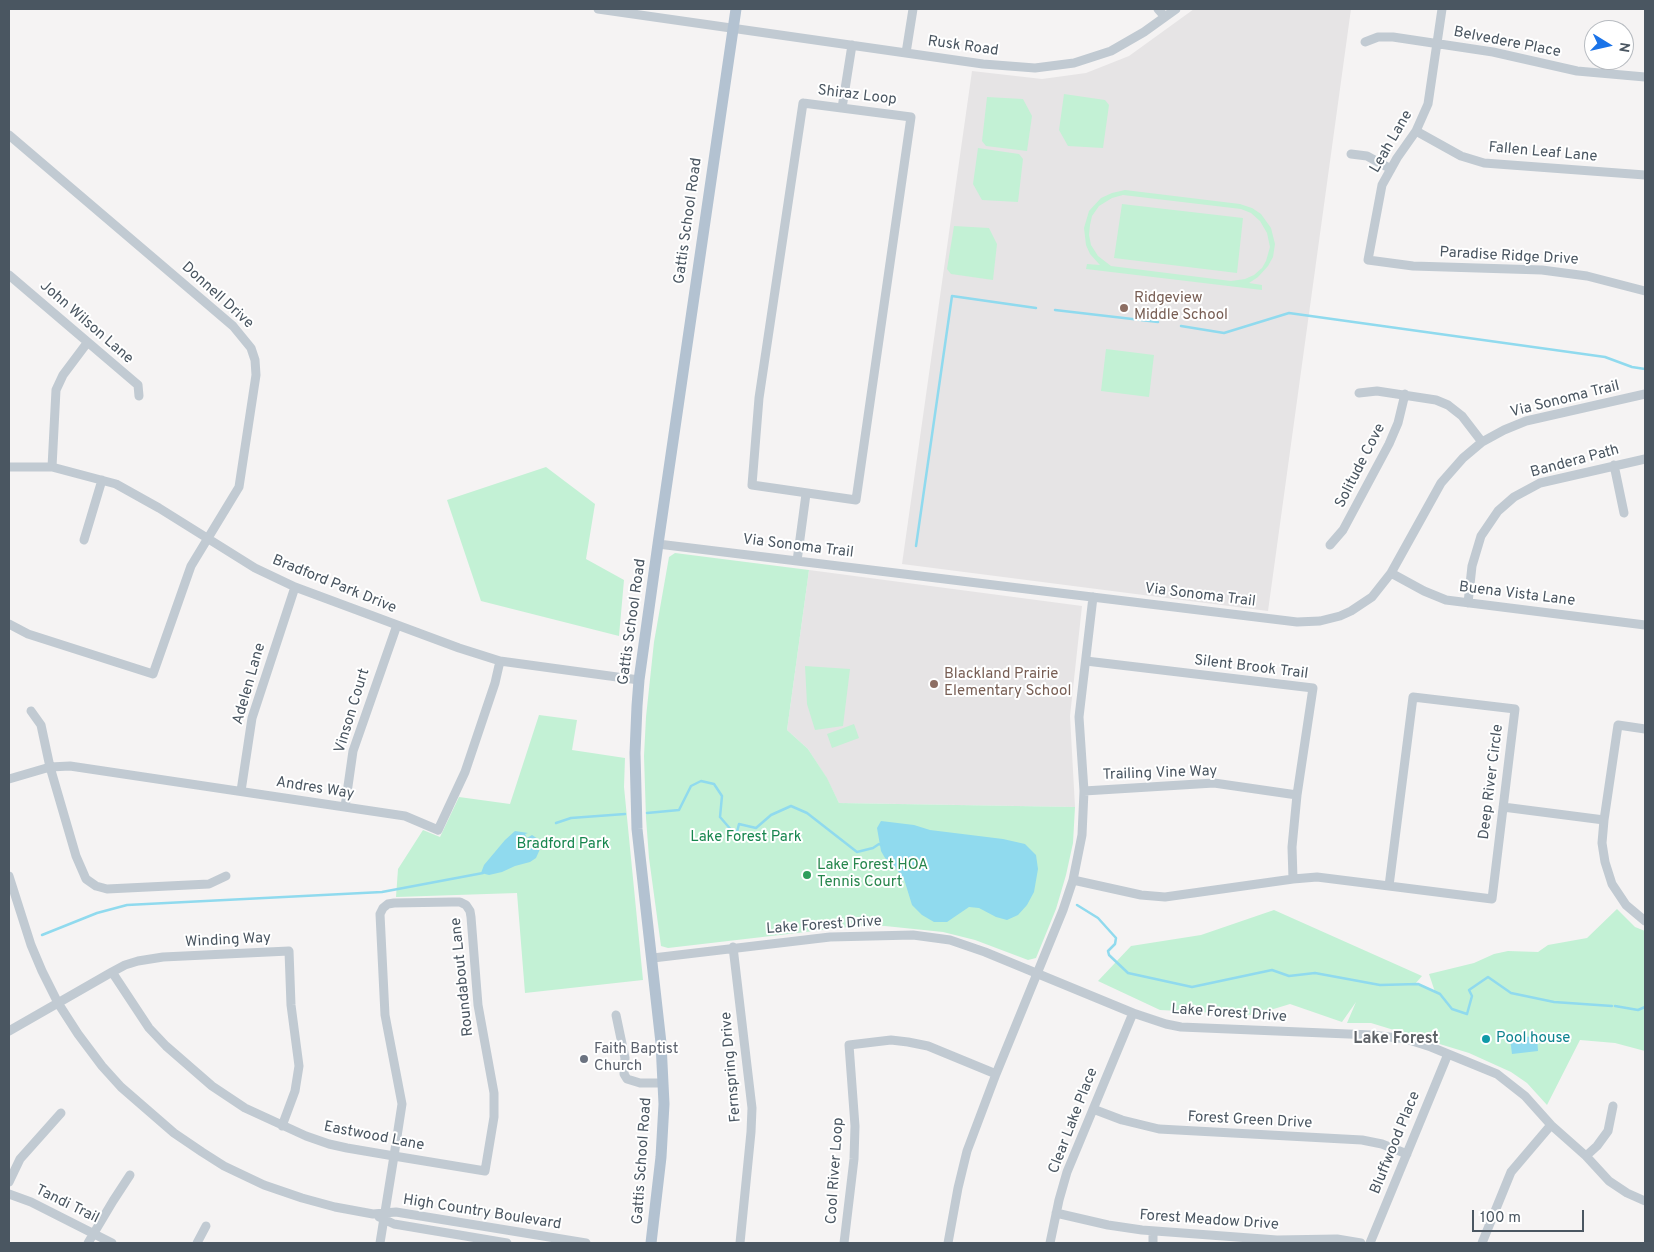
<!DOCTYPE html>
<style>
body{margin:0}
#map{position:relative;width:1654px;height:1252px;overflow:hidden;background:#f5f3f3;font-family:Overpass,sans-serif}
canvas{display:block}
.frame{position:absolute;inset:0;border:10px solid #4a5661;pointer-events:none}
.north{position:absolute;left:1584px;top:20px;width:50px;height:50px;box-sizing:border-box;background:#fff;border:1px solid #b7bbc0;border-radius:50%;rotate:99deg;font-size:14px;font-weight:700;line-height:20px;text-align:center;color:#4a5661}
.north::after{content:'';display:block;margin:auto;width:18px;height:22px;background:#1a73e8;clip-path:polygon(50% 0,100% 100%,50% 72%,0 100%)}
.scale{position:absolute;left:1472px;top:1210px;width:112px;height:22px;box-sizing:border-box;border:2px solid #4a5661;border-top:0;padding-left:6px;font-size:15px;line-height:18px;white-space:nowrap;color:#4a5661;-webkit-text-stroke:4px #fff;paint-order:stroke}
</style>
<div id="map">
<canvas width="1654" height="1252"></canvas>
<div class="frame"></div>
<div class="north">N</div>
<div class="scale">100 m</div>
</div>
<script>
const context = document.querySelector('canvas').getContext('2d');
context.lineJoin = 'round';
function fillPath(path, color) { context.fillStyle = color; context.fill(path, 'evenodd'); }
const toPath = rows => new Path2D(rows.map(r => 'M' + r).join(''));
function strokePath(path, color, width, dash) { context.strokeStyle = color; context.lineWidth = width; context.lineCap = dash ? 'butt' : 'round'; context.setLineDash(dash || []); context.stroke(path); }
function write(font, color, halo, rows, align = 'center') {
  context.font = font + ' Overpass,sans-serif'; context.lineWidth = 4; context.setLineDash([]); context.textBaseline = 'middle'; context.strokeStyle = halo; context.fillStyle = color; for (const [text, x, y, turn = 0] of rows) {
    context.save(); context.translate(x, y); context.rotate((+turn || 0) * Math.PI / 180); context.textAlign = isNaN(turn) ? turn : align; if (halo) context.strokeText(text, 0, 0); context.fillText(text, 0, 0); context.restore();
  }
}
const education = toPath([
 [1194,9,1351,9,1268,611,902,564,972,71,1042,79,1086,73,1129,56],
 [809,570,1082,606,1070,716,1075,807,839,803,826,777,808,749,787,730]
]);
const green = toPath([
 [1064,94,1105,100,1109,105,1103,148,1068,146,1059,130],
 [987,97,1023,99,1032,116,1027,151,986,146,982,141],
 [978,148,1019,154,1023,159,1018,202,982,200,973,184],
 [1125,190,1240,204,1252,208,1261,214,1271,228,1275,244,1273,257,1268,266,1258,277,1249,283,1262,285,1262,290,1086,269,1087,264,1100,265,1090,254,1086,245,1084,228,1089,211,1101,198,1112,193],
 [1123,195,1241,209,1251,213,1260,221,1267,233,1270,247,1266,261,1262,268,1254,275,1245,279,1231,281,1111,266,1098,256,1091,245,1089,235,1090,225,1092,216,1099,206,1112,198],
 [1122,204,1243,218,1237,273,1114,258],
 [954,226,989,228,997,244,993,280,951,274,947,269],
 [1106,349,1154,355,1149,397,1101,391],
 [546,467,595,504,586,559,624,580,619,636,481,601,447,500],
 [675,553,809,570,787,730,808,749,827,778,839,803,1075,807,1073,843,1066,875,1056,909,1036,958,1028,960,975,940,943,932,885,926,857,926,668,948,661,946,649,858,646,818,644,756,646,717,654,642,669,557],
 [805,666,850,669,843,726,815,730,807,704],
 [539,715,577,720,572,750,625,758,624,787,643,980,525,993,517,893,396,897,398,869,423,830,440,837,459,797,510,804],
 [854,724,859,738,832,748,827,734],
 [1617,909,1635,927,1645,931,1645,1051,1615,1043,1580,1040,1547,1105,1527,1083,1511,1072,1469,1053,1371,1023,1347,1023,1356,1002,1342,1022,1290,1004,1254,1015,1160,1010,1098,981,1131,946,1201,935,1274,910,1422,976,1415,984,1435,992,1429,974,1474,963,1494,954,1508,951,1538,952,1548,945,1587,938]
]);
const water = toPath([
 [881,821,914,825,930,830,1003,839,1025,844,1036,855,1038,869,1034,892,1027,905,1018,915,1007,920,996,917,979,908,969,907,947,922,934,922,922,915,912,905,904,879,895,867,885,858,881,851,877,828],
 [515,831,528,833,525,834,527,838,532,835,538,839,540,849,536,858,530,862,515,866,502,872,489,875,481,873,484,865,505,840],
 [1537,1036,1538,1051,1512,1054,1510,1038]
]);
const stream = toPath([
 [1055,310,1158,322],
 [1181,326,1224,333,1289,313,1605,357,1632,367,1645,369],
 [916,546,952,296,1036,308],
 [647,813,679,810,691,786,701,781,714,784,722,796,720,817,733,832,737,832,739,824,756,828,771,815,791,806,807,813,857,852,873,848,879,844,881,845],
 [556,823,571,818,625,814],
 [1077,905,1098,918,1116,938,1115,944,1108,951,1109,955,1128,973,1192,987,1272,970,1289,976,1315,973,1380,985,1418,984,1440,994,1452,1009,1467,1014,1472,996,1469,990,1488,977,1511,993,1554,1002,1612,1006],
 [42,935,97,913,127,905,382,892,483,873],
 [1615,1006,1638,1010,1645,1007]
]);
const minor = toPath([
 [598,9,983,64,1035,68,1074,63,1111,51,1144,32,1176,9],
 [1158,9,1165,17],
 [1442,9,1428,104,1416,131,1397,158,1382,185,1368,260,1413,266,1542,270,1587,276,1645,291],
 [1365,42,1378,37,1393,37,1493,52,1577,71,1645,77],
 [906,53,913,9],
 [803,103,911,117,856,500,752,485,759,398,803,103],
 [842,108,852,45],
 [1416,131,1461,156,1484,163,1645,175],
 [9,135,233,326,251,348,255,360,256,375,239,487,191,566,153,674,28,634,9,624],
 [1351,154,1367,156,1391,169],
 [9,275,138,385,139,396],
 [1359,393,1377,391,1436,400,1448,405,1462,416,1482,442],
 [1614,465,1624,513],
 [9,467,52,467,116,484,159,508,255,568,295,587,459,648,500,661,639,680],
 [52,467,56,390,63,375,87,343],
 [84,540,102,480],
 [658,544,1297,622,1320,621,1340,616,1351,611,1372,597,1391,573,1441,483,1463,458,1482,442,1504,430,1526,421,1645,394],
 [1330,545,1343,530,1389,444,1398,423,1405,394],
 [797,561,806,494],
 [1391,573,1424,591,1446,600,1645,625],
 [1468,603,1472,566,1481,536,1498,511,1514,497,1540,483,1645,459],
 [1086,661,1313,688,1297,795,1292,847,1293,879],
 [31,711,41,725,50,767,76,856,86,879,96,886,107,889,209,884,226,876],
 [1645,729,1618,725,1604,820,1602,843,1605,862,1612,884,1626,905,1645,921],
 [9,779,50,767,70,766,405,816,438,830,465,772,495,683,500,661],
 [241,791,252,718,295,587],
 [1084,791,1214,783,1297,795],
 [345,807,353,751,397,625],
 [1503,807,1604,820],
 [9,876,31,945,42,971,58,1003,78,1034,102,1066,121,1087,174,1133,202,1152,224,1166,264,1185,302,1198,335,1207,373,1214,396,1212,586,1243],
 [1073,880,1141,895,1165,897,1293,879,1317,877,1389,886,1413,697,1515,709,1492,899,1389,886],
 [733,947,752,1108,751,1132,740,1243],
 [653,958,830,937,913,935,950,940,985,952,1133,1013,1166,1024,1181,1027,1372,1035,1406,1039,1431,1047,1497,1074,1525,1096,1551,1125,1586,1156,1609,1181,1627,1193,1645,1201],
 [112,972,149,1028,166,1046,212,1086,245,1108,306,1136,329,1144,347,1148,394,1156,485,1171,494,1117,494,1093,478,1005,471,917,470,911,466,905,460,902,452,902,394,903,388,904,383,908,380,914,385,1015,402,1104,394,1156,380,1243],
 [616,1015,625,1058,624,1074,627,1079,640,1083,663,1083],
 [9,1031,112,972,125,965,138,961,163,957,289,951,291,1005,299,1066,295,1091,282,1126],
 [1093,1109,1122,1120,1159,1129,1362,1140,1382,1144,1407,1154],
 [1586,1156,1597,1146,1608,1131,1613,1106],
 [9,1182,20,1159,61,1113],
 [9,1194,31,1202,112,1243],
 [1056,1213,1108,1225,1142,1230,1277,1240,1337,1239,1361,1243],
 [379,1217,394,1224,507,1243],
 [88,1243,113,1201,130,1175],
 [197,1243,206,1226],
 [844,1243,854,1159,855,1126,849,1045,891,1040,908,1042,928,1046,996,1074],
 [948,1243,958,1188,967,1151,996,1074,1063,910,1073,880,1082,835,1084,791,1079,717,1093,597],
 [1050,1243,1059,1200,1067,1172,1133,1013],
 [1153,1243,1153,1231],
 [1370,1243,1448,1054],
 [1482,1243,1511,1172,1551,1125]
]);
const major = toPath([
 [651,1243,661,1157,664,1104,661,1043,637,829,635,753,637,706,639,680,658,544,736,9]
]);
const markers = [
 [1124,308,5,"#8d6e63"],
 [934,684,5,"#8d6e63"],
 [807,875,5,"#2e9e5b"],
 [1486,1039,5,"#0f9aa8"],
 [584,1059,5,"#6b7280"]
];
const streetNames = [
 ["Belvedere Place",1507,43,11],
 ["Rusk Road",963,47,8],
 ["Shiraz Loop",857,96,7],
 ["Leah Lane",1392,142,-60],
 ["Fallen Leaf Lane",1543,153,5],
 ["Gattis School Road",689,221,-82],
 ["Paradise Ridge Drive",1509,257,3],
 ["Donnell Drive",217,296,42],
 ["John Wilson Lane",86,323,41],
 ["Via Sonoma Trail",1565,400,-14],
 ["Bandera Path",1575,462,-15],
 ["Solitude Cove",1361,466,-63],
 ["Via Sonoma Trail",798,547,7],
 ["Bradford Park Drive",334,585,22],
 ["Buena Vista Lane",1517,595,7],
 ["Via Sonoma Trail",1200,596,7],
 ["Gattis School Road",633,622,-82],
 ["Silent Brook Trail",1251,668,7],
 ["Adelen Lane",250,684,-74],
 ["Vinson Court",353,711,-73],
 ["Trailing Vine Way",1160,774,-2],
 ["Deep River Circle",1492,782,-83],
 ["Andres Way",315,789,9],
 ["Lake Forest Drive",824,926,-4],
 ["Winding Way",228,941,-3],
 ["Roundabout Lane",463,977,-96],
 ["Lake Forest Drive",1229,1014,4],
 ["Fernspring Drive",732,1067,-95],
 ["Clear Lake Place",1074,1121,-69],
 ["Forest Green Drive",1250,1121,3],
 ["Eastwood Lane",374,1137,11],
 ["Bluffwood Place",1396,1143,-68],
 ["Gattis School Road",643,1161,-86],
 ["Cool River Loop",836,1171,-86],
 ["Tandi Trail",67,1205,26],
 ["High Country Boulevard",482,1213,9],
 ["Forest Meadow Drive",1209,1221,4]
];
const educationNames = [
 ["Ridgeview",1134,299],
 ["Middle School",1134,316],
 ["Blackland Prairie",944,675],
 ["Elementary School",944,692]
];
const parkNames = [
 ["Lake Forest Park",746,838],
 ["Bradford Park",563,845]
];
const leisureNames = [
 ["Lake Forest HOA",817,866],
 ["Tennis Court",817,883]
];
const cultureNames = [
 ["Pool house",1496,1039]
];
const worshipNames = [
 ["Faith Baptist",594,1050],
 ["Church",594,1067]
];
const neighbourhoodNames = [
 ["Lake Forest",1396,1040]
];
fillPath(education, '#e6e4e5');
fillPath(green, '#c3f1d5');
fillPath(water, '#90daee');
strokePath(stream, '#90daee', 2.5);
strokePath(minor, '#c1cad2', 9);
strokePath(major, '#b3c2d1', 11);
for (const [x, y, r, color] of markers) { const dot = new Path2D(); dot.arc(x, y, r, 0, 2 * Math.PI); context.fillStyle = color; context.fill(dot); strokePath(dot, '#fff', 2); }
write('15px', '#4a5661', '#fff', streetNames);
write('15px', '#785e54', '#fff', educationNames, 'left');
write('15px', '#17864f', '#fff', parkNames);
write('15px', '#27864d', '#fff', leisureNames, 'left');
write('15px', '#0d838f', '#fff', cultureNames, 'left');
write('15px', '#5b616d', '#fff', worshipNames, 'left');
write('bold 16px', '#5f6368', '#fff', neighbourhoodNames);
</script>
